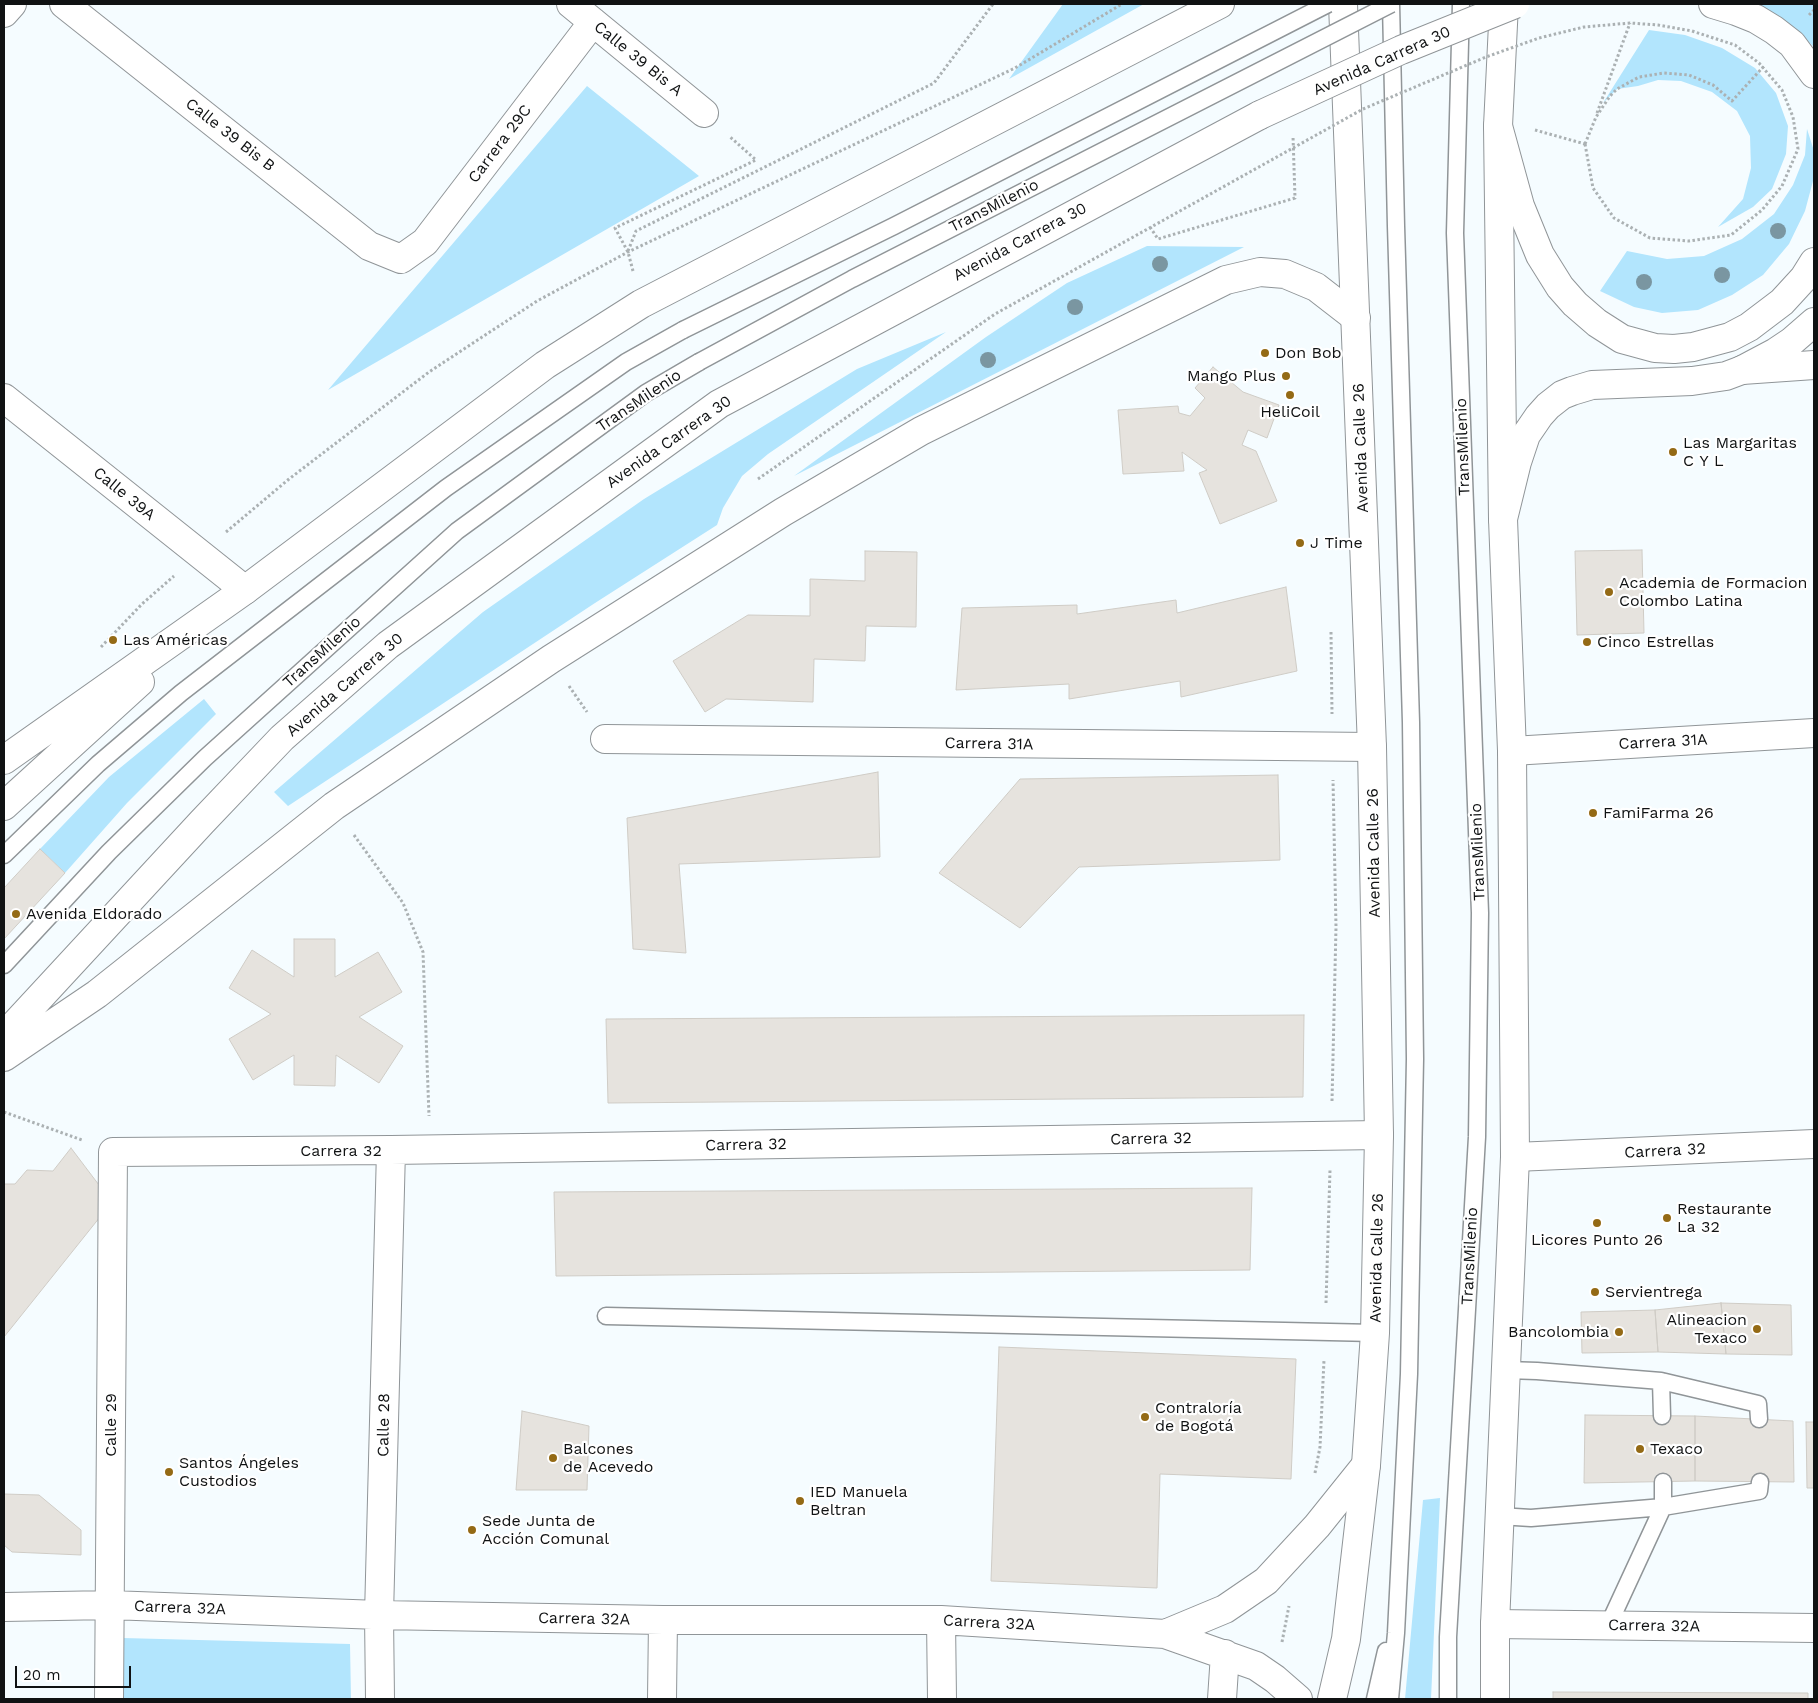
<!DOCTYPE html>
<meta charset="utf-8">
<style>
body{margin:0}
#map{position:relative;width:1818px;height:1703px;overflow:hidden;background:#f5fcff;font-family:"Work Sans",sans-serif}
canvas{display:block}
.frame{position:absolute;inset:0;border:5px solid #101213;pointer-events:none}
.scale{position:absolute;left:15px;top:1666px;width:116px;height:22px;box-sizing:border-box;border:2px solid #101213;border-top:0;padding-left:6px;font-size:15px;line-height:18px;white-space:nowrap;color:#101213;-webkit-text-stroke:4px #fff;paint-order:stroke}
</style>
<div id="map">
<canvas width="1818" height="1703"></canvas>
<div class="frame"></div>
<div class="scale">20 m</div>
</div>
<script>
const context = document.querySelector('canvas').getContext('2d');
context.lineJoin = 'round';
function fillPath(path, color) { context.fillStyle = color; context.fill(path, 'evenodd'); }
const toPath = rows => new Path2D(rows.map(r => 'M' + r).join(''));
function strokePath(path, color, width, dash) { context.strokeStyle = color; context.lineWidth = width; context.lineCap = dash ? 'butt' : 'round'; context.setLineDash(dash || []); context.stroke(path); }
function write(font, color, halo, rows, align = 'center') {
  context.font = font + ' "Work Sans",sans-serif'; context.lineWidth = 4.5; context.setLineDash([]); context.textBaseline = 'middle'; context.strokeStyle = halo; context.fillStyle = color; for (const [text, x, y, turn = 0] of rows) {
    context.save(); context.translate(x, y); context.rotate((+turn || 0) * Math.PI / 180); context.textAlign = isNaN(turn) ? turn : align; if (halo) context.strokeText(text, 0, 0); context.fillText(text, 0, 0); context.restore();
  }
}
const green = toPath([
 [1063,4,1144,4,1009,79],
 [1743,4,1814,4,1814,47,1795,29],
 [1649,30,1685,35,1722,48,1755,68,1776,93,1788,126,1786,154,1772,189,1753,207,1718,227,1743,199,1751,168,1750,136,1737,111,1712,92,1681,81,1658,80,1638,86,1617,89,1603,103],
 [587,86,699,176,328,390],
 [1807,129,1814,151,1814,162,1813,181,1805,211,1789,244,1763,275,1732,295,1698,310,1662,313,1634,307,1600,291,1627,251,1667,259,1704,256,1742,239,1774,214,1793,185,1805,155],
 [1147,246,1244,247,794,476,986,337,1067,283],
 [946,332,768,454,742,476,723,508,717,525,595,603,288,806,274,792,483,612,644,499,857,369],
 [204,699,216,714,127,803,65,873,40,849,109,777],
 [1440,1498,1431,1699,1405,1699,1423,1500],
 [123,1638,350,1644,351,1699,122,1699]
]);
const building = toPath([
 [1213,367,1243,392,1279,405,1267,438,1248,430,1242,445,1256,451,1277,501,1220,524,1199,473,1207,470,1182,452,1184,471,1123,474,1118,410,1178,406,1179,413,1190,416,1205,398,1195,388,1213,367],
 [1642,550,1644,633,1577,635,1575,551,1642,550],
 [865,551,917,552,916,627,866,626,865,661,814,659,813,702,726,699,705,712,673,661,748,615,810,616,810,579,865,581,865,551],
 [1286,587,1297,671,1181,697,1180,681,1069,699,1069,684,956,690,962,608,1077,605,1077,614,1176,600,1177,613,1286,587],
 [878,772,880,857,679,864,686,953,633,949,627,818,878,772],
 [1278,775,1280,860,1079,867,1020,928,939,873,1020,779,1278,775],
 [40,849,65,873,4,939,4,888,40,849],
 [294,939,335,939,335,977,378,952,402,992,359,1017,403,1046,379,1083,336,1055,335,1086,294,1085,294,1055,253,1080,229,1039,271,1014,229,988,252,950,294,977,294,939],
 [1304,1015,1303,1097,608,1103,606,1019,1304,1015],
 [71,1148,102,1189,100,1217,4,1337,4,1184,15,1184,27,1170,53,1171,71,1148],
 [1252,1188,1250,1270,556,1276,554,1192,1252,1188],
 [1721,1303,1791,1305,1792,1355,1726,1354,1721,1303],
 [1721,1303,1726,1354,1658,1352,1655,1310,1721,1303],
 [1655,1310,1658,1352,1582,1353,1581,1312,1655,1310],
 [999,1347,1296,1359,1291,1479,1160,1474,1157,1588,991,1581,999,1347],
 [522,1411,589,1426,587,1490,516,1490,522,1411],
 [1585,1415,1695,1416,1695,1481,1584,1483,1585,1415],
 [1695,1416,1793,1421,1794,1482,1695,1481,1695,1416],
 [1806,1422,1814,1422,1814,1488,1807,1488,1806,1422],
 [4,1494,39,1495,81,1530,81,1555,12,1552,4,1545,4,1494],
 [1553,1692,1808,1693,1808,1699,1553,1699,1553,1692]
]);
const path = toPath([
 [1809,15,1814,10],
 [1597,113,1630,23],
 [1535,130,1585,144],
 [1585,144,1596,117,1610,96,1617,89,1639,77,1664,73,1689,75,1713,85,1732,101,1765,65],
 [1150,227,1158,239,1295,198,1293,136],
 [628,251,636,231,934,83,993,4],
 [633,271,628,252,615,228,756,160,729,136],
 [226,532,289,479,429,372,537,301,628,252,1015,68,1122,4],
 [1331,632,1332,714],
 [101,647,142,604,174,576],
 [569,686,587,712],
 [354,835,403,903,423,952,429,1116],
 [1332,1101,1336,927,1333,780],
 [4,1112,82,1140],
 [1326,1303,1330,1170],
 [1315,1473,1320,1447,1324,1360],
 [1282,1642,1289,1606]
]);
const lane = toPath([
 [4,855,98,764,181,693,446,488,626,362,683,330],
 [4,965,109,852,205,758,457,531,646,393,699,362],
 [606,1316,1375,1333],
 [1506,1370,1537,1371,1661,1381,1758,1404,1759,1419],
 [1661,1381,1662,1416],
 [1499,1516,1531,1518,1663,1507,1759,1491,1760,1482],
 [1608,1626,1663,1507,1663,1482],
 [1375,1699,1386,1651],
 [1390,1699,1396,1633,1409,1374,1415,1059,1411,722,1396,226,1391,4],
 [1448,1699,1448,1637,1477,1137,1480,913,1455,233,1461,4]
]);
const street = toPath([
 [64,4,369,246,401,259,425,242,593,22],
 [571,4,704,113],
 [4,13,12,4],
 [1742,370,1814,365],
 [4,398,245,590],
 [605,739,1372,747],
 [1512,751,1814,733],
 [1515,1157,1814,1144],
 [4,1607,110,1605,379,1615,663,1620,941,1620,1165,1634,1256,1666,1275,1679,1298,1699],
 [941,1620,942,1699],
 [1495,1624,1814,1628],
 [1165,1634,1225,1609,1266,1581,1317,1526,1366,1465],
 [109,1699,113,1152,391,1150,1379,1135],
 [380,1699,379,1615,391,1150],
 [662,1699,663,1620],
 [1222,1699,1225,1654]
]);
const primary = toPath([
 [1332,1699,1346,1639,1366,1465,1375,1333,1379,1135,1372,747,1343,4],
 [1495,1699,1495,1624,1515,1157,1512,751,1503,519,1498,126,1504,4]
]);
const highway = toPath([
 [1713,4,1736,11,1756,19,1774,30,1792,44,1814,74],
 [1498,126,1520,206,1540,255,1560,287,1575,304,1597,323,1622,339,1655,348,1674,349,1693,347,1730,337,1749,327,1782,302,1804,278,1814,262],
 [1503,519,1517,462,1526,435,1539,416,1548,406,1562,395,1572,391,1592,385,1692,381,1726,376,1742,370,1776,352,1791,342,1814,322],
 [4,760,245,590,545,365,641,304,1220,4],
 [4,806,140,682],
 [4,1036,202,822,282,738,388,645,719,404,1260,115],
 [4,1057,97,994,334,806,551,659,783,512,921,431,1226,280,1260,272,1285,274,1316,287,1356,318]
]);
const pathBridge = toPath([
 [758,479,995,314,1363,109,1486,57,1539,38,1584,27,1630,23,1658,25,1692,31,1735,45,1759,63,1782,90,1793,117,1798,149,1782,186,1762,210,1731,235,1689,241,1650,238,1614,218,1593,188,1585,144]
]);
const laneBridge = toPath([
 [683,330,894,226,1328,4],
 [699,362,852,279,1391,4]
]);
const highwayBridge = toPath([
 [1260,115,1401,50,1515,4]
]);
const trees = [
 [1778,231],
 [1160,264],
 [1722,275],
 [1644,282],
 [1075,307],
 [988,360]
];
const markers = [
 [1265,353,5,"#946a15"],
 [1286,376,5,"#946a15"],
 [1290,395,5,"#946a15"],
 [1673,452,5,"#946a15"],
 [1300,543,5,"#946a15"],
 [1609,592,5,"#946a15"],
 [113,640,5,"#946a15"],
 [1587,642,5,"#946a15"],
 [1593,813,5,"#946a15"],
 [16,914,5,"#946a15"],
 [1667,1218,5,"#946a15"],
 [1597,1223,5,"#946a15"],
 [1595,1292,5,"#946a15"],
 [1757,1329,5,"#946a15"],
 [1619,1332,5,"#946a15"],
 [1145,1417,5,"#946a15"],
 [1640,1449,5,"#946a15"],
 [553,1458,5,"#946a15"],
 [169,1472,5,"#946a15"],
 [800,1501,5,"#946a15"],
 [472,1530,5,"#946a15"]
];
const streetNames = [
 ["Calle 39 Bis A",638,59,39],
 ["Avenida Carrera 30",1382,61,-24],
 ["Calle 39 Bis B",230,135,38],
 ["Carrera 29C",500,144,-53],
 ["TransMilenio",994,206,-27],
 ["Avenida Carrera 30",1020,242,-28],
 ["TransMilenio",639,401,-34],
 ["Avenida Carrera 30",669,442,-35],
 ["TransMilenio",1463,447,-92],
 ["Avenida Calle 26",1361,448,-92],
 ["Calle 39A",124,494,39],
 ["TransMilenio",322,652,-42],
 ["Avenida Carrera 30",345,685,-41],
 ["Carrera 31A",1663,742,-3],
 ["Carrera 31A",989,744,1],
 ["TransMilenio",1478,852,-92],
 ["Avenida Calle 26",1374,853,-91],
 ["Carrera 32",1151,1139,-1],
 ["Carrera 32",746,1145,-1],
 ["Carrera 32",341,1151],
 ["Carrera 32",1665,1151,-3],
 ["TransMilenio",1470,1256,-87],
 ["Avenida Calle 26",1377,1258,-89],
 ["Calle 29",111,1425,-90],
 ["Calle 28",384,1425,-89],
 ["Carrera 32A",180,1608,2],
 ["Carrera 32A",584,1619,1],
 ["Carrera 32A",989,1623,3],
 ["Carrera 32A",1654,1626,1]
];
const poiNames = [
 ["Don Bob",1275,353],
 ["Mango Plus",1276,376,"right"],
 ["HeliCoil",1290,412,"center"],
 ["Las Margaritas",1683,443],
 ["C Y L",1683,461],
 ["J Time",1310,543],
 ["Academia de Formacion",1619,583],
 ["Colombo Latina",1619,601],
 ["Las Américas",123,640],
 ["Cinco Estrellas",1597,642],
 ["FamiFarma 26",1603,813],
 ["Avenida Eldorado",26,914],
 ["Restaurante",1677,1209],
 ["La 32",1677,1227],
 ["Licores Punto 26",1597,1240,"center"],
 ["Servientrega",1605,1292],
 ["Alineacion",1747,1320,"right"],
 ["Texaco",1747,1338,"right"],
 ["Bancolombia",1609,1332,"right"],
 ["Contraloría",1155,1408],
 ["de Bogotá",1155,1426],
 ["Balcones",563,1449],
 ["de Acevedo",563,1467],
 ["Texaco",1650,1449],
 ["Santos Ángeles",179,1463],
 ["Custodios",179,1481],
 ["IED Manuela",810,1492],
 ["Beltran",810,1510],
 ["Sede Junta de",482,1521],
 ["Acción Comunal",482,1539]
];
fillPath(green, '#b2e5fd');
fillPath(building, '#e6e3de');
strokePath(building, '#cfccc6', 1);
strokePath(lane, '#909598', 19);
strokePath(street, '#909598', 30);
strokePath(primary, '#909598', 30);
strokePath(highway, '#909598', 30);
strokePath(path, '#abb1b3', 3, [2.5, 2.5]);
strokePath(lane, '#fff', 16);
strokePath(street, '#fff', 28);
strokePath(primary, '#fff', 28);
strokePath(highway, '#fff', 28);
strokePath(laneBridge, '#909598', 19, []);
strokePath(highwayBridge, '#909598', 30, []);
strokePath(pathBridge, '#abb1b3', 3, [2.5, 2.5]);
strokePath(laneBridge, '#fff', 16);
strokePath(highwayBridge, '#fff', 28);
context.fillStyle = '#7a96a1';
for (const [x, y] of trees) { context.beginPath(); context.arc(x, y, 8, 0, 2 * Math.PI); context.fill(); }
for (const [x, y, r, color] of markers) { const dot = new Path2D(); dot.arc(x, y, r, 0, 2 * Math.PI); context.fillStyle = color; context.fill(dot); strokePath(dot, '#fff', 2); }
write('16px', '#101213', '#fff', streetNames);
write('16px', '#101213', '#fff', poiNames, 'left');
</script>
